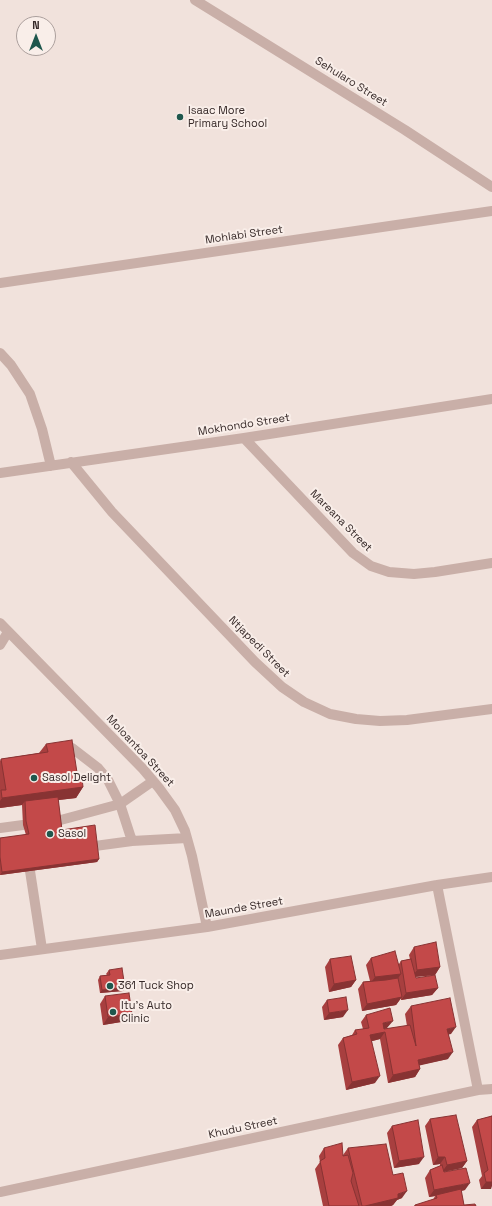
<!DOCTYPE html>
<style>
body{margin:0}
#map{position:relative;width:492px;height:1206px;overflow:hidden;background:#f1e2dc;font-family:"Space Grotesk",sans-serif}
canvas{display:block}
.north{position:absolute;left:16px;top:16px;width:40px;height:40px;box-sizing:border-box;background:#f9eee9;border:1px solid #ab9f9c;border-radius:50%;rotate:0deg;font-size:11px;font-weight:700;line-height:16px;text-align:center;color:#362928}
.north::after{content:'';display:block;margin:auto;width:14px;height:18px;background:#1f574d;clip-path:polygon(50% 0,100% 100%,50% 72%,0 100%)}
</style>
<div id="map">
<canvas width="492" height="1206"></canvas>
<div class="north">N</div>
</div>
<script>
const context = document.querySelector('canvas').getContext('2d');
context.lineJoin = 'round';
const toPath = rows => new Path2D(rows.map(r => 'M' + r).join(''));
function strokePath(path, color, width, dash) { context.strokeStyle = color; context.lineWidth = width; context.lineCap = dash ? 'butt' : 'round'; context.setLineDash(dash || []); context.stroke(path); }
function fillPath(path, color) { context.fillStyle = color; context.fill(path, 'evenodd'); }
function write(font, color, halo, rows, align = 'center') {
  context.font = font + ' "Space Grotesk",sans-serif'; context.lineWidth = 4; context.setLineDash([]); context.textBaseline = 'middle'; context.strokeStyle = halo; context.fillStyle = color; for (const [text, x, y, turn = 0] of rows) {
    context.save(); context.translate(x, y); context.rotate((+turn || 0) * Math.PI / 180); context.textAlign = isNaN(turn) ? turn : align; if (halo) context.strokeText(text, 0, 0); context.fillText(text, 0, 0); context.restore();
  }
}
const minor = toPath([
 [195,0,405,130,492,187],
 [0,283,492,211],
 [0,353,11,365,30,394,42,429,51,466],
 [244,438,353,553,371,566,389,572,414,574,435,572,492,563],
 [71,462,112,512,255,662,282,687,304,702,330,714,356,719,380,721,407,720,492,709],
 [0,473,244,438,492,399],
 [0,623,143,769,159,788,175,810,185,831,192,856,207,927],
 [0,645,8,632],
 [72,748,98,768,108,780,120,804,132,841],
 [57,821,120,804,153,781],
 [0,828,23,825],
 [95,846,132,841,187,838],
 [30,871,42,949],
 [437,885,478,1090],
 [0,955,207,927,437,885,492,877],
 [0,1192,478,1090,492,1089]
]);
const wall = toPath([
 [46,744,78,779,83,787,76,798,58,800,62,830,99,859,97,862,0,875,0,838,26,835,23,825,22,805,0,808,0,761,1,759,39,753],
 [414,947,440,967,435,975,415,977,416,978,438,988,432,995,401,1000,401,998,396,1005,362,1011,358,989,363,982,370,981,366,965,371,958,399,964,401,961,410,959,409,955],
 [330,959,356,980,351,987,329,992,325,967],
 [109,970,123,991,100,993,98,980,100,976,107,975,106,974],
 [105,996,132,1014,127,1021,103,1025,100,1004],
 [327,1000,343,1017,324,1020,322,1007],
 [411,1006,451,1034,449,1034,448,1059,419,1065,420,1069,415,1077,388,1083,380,1039,372,1041,375,1083,346,1090,338,1045,343,1038,352,1035,355,1030,363,1029,361,1022,366,1015,387,1028,384,1029,407,1026,405,1014],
 [492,1116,491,1189,481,1189,479,1180,482,1176,472,1127,477,1120],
 [430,1119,467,1161,462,1168,444,1172,465,1190,461,1191,464,1205,476,1206,414,1206,415,1205,433,1200,435,1196,429,1197,425,1178,430,1170,440,1166,440,1164,433,1165,425,1126],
 [392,1126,419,1164,394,1168,387,1133],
 [324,1148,343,1155,348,1148,393,1175,402,1198,397,1200,393,1205,391,1206,323,1206,315,1169,320,1162,319,1156]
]);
const shadedWall = toPath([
 [83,787,76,798,25,804,25,801,22,805,0,808,0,801,2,798],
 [99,859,97,862,0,875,2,872],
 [440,967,435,975,412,977,417,970],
 [401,974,396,981,370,984,375,977],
 [356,980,351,987,329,992,334,984],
 [125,988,123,991,100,993,102,990],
 [438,988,432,995,401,1000,406,993],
 [402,997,396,1005,362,1011,367,1004],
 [348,1010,343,1017,324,1020,329,1013],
 [132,1014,127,1021,103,1025,108,1017],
 [393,1021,387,1028,378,1031,383,1023],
 [456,1027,451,1034,442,1036,447,1029],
 [385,1032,380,1039,365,1043,370,1035],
 [453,1052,448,1059,413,1067,418,1060],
 [420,1069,415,1077,388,1083,393,1075],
 [380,1076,375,1083,346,1090,352,1082],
 [424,1157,419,1164,394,1168,399,1161],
 [438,1157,445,1157,440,1164,433,1165],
 [467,1161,462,1168,442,1172,447,1165],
 [486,1182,492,1182,492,1186,491,1189,481,1189],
 [470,1183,465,1190,436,1196,436,1195,435,1196,429,1197,434,1190],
 [407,1191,402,1198,397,1200,393,1205,391,1206,365,1206,398,1194]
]);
const building = toPath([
 [72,740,78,779,82,778,83,787,2,798,1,790,6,790,1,759,48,752,46,744,72,740],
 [58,797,62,830,95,825,99,859,2,872,0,857,0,838,29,834,26,821,25,801,58,797],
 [436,942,440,967,417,970,414,947,436,942],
 [395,951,401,974,375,977,371,958,395,951],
 [351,956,356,980,334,984,330,959,351,956],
 [411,959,416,978,435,975,438,988,406,993,401,961,411,959],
 [122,968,125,988,102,990,100,976,110,975,109,970,122,968],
 [398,978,402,997,367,1004,363,982,386,980,398,978],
 [129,993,132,1014,108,1017,105,996,129,993],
 [346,997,348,1010,329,1013,327,1000,346,997],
 [450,998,456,1027,447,1029,453,1052,418,1060,420,1069,393,1075,385,1032,370,1035,380,1076,352,1082,343,1038,357,1034,355,1030,369,1028,366,1015,390,1008,393,1021,383,1023,384,1029,410,1025,416,1046,411,1006,450,998],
 [456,1115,467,1161,447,1165,445,1157,438,1157,430,1119,456,1115],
 [492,1116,492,1182,486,1182,484,1173,488,1170,477,1120,492,1116],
 [418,1120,424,1157,399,1161,392,1126,418,1120],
 [342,1143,343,1156,348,1155,353,1173,351,1181,359,1206,329,1206,320,1161,325,1158,324,1148,342,1143],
 [386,1144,393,1175,403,1173,407,1191,398,1194,398,1198,365,1206,362,1206,348,1148,386,1144],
 [442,1165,444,1172,466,1168,470,1183,434,1190,430,1170,442,1165],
 [461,1189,464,1205,475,1204,476,1206,415,1206,415,1205,437,1198,436,1195,461,1189]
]);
const markers = [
 [180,117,4,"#1f574d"],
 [34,778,4,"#1f574d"],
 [50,834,4,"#1f574d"],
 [110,986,4,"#1f574d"],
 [113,1012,4,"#1f574d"]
];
const streetNames = [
 ["Sehularo Street",351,82,32],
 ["Mohlabi Street",244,235,-8],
 ["Mokhondo Street",244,425,-9],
 ["Mareana Street",341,521,45],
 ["Ntjapedi Street",259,647,45],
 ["Moloantoa Street",140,751,47],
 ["Maunde Street",244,908,-10],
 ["Khudu Street",243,1128,-12]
];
const poiNames = [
 ["Isaac More",188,111],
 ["Primary School",188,124],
 ["Sasol Delight",42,778],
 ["Sasol",58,834],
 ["361 Tuck Shop",118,986],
 ["Itu's Auto",121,1006],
 ["Clinic",121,1019]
];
strokePath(minor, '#c9afa8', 10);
fillPath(wall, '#a83f3f');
fillPath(shadedWall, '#833');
fillPath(building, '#c34949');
strokePath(building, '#833', 1);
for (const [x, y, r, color] of markers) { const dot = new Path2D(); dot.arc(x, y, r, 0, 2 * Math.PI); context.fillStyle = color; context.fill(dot); strokePath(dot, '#f9eee9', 1.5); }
write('11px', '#362928', '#f9eee9', streetNames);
write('11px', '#362928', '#f9eee9', poiNames, 'left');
</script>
